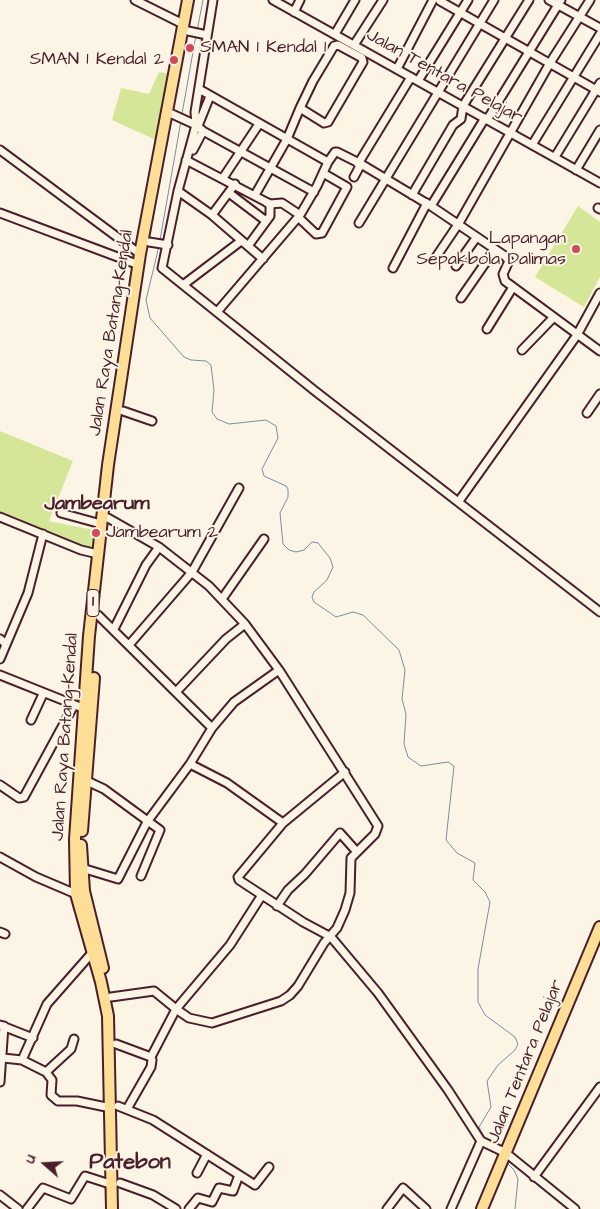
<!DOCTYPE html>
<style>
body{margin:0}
#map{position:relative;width:600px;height:1209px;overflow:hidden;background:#fcf5e5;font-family:"Architects Daughter",sans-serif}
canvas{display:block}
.north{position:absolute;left:20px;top:1139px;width:50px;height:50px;-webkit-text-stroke:4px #fcf5e5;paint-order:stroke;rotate:289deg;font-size:14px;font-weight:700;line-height:20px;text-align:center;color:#4a1f2b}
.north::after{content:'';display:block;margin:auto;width:18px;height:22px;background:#4a1f2b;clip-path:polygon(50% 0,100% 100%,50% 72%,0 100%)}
</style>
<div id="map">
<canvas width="600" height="1209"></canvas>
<div class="north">U</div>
</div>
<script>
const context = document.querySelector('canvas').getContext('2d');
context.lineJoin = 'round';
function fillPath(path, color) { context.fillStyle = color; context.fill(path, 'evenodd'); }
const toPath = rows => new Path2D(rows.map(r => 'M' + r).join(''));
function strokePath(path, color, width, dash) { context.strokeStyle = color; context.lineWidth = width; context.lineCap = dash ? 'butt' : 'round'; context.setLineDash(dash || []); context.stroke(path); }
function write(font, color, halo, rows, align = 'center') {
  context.font = font + ' "Architects Daughter",sans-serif'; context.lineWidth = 4; context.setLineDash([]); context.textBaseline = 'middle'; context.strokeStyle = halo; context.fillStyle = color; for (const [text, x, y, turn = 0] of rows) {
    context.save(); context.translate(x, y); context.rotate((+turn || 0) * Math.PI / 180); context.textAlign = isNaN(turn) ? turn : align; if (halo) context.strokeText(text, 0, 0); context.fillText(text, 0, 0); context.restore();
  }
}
const green = toPath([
 [159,72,172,74,158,141,112,120,121,88,149,94],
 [578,206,600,222,600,277,584,307,535,277],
 [0,431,73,461,49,521,94,530,92,550,0,514]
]);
const stream = toPath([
 [197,31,203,0],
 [182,114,196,35],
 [160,240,181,121],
 [159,246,146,300,150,318,184,357,191,360,206,361,211,365,214,390,212,412,217,419,229,424,266,420,276,426,278,438,262,469,264,476,286,486,288,489,288,497,280,513,283,544,289,550,296,552,304,550,312,542,318,543,330,558,333,567,327,580,314,592,312,597,314,602,336,617,353,612,363,615,399,650,405,670,402,699,406,714,404,744,408,757,421,766,448,762,454,766,446,840,457,853,475,863,473,880,485,892,490,902,478,969,478,1002,485,1015,515,1037,518,1044,515,1050,498,1065,487,1081,491,1107,479,1127,485,1139],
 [506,1162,514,1170,518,1179,515,1209]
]);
const minor = toPath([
 [135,0,183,24],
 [213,0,195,112,196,125,178,191,162,268,315,391,600,612],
 [273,0,600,183],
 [549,0,600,28],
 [440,1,600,92],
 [294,12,300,0],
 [188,31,207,35],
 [335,34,355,0],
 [354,45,383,0],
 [397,69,433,0],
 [418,81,468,0],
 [199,89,328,162],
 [172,114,196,125,203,131,314,192],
 [487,120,561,0],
 [198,126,210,96],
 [532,145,600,34],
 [0,150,140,254],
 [193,150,203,131],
 [555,157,600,83],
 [186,160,270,204,270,216,248,246],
 [358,164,411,77],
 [576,170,600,130],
 [354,177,361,164],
 [223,178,259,124],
 [178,191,212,215,263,259],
 [229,193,266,221],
 [255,195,287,139,300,108,313,81,334,46,338,45,362,58,363,62,328,122,324,123,300,108],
 [412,195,453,125,461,119,463,106,529,0],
 [266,202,270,204,282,203,300,215],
 [431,206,485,118],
 [598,208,600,209],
 [0,213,139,265],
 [212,215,235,184],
 [298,217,316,234,322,233,347,187,323,173],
 [359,223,494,0],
 [149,242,168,245],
 [434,260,459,223,550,63,590,0],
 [456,266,476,238],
 [393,268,427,203],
 [183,285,241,241],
 [461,298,495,249],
 [217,312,300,215,317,186,328,162,335,152,337,152,361,164,431,206,505,256,509,261,503,274,505,281,600,351],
 [487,329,513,287],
 [522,350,553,318],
 [123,411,152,421],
 [587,413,600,394],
 [459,501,577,335,600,293],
 [61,513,101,524],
 [0,517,81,550,98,554],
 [108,518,159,547,209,586,245,624,279,670,378,826,375,834,351,858,350,893,345,910,337,928,324,943,298,986,290,995,281,1001,212,1023,189,1018,176,1009,151,1057],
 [222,599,264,539],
 [98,615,212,728],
 [114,629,146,565,159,547],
 [0,639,6,644],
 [129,645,192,572,239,488],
 [0,659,28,593,43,534],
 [0,675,85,709],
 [176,692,226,639,245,624],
 [31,720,43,694],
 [190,764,227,783,283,823],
 [345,772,283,823,238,877,239,880,303,922,331,937,378,993,448,1090,481,1141,506,1153,575,1209],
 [87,781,104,789,160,830,141,876],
 [0,785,19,798,24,797,74,705],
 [0,857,36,877,76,894],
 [82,868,118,879,147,822,190,764,212,728,234,702,279,670],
 [277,906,288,890,305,874,340,833,357,852],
 [0,932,5,934],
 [111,997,154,991,176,1009,230,945,262,895],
 [0,1025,33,1038],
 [116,1044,151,1057,152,1060,151,1067,127,1109],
 [3,1058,22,1060,46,1072,52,1080,51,1095,58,1101,77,1101,111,1108],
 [22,1060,47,1004,91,954],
 [46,1072,71,1049,74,1039],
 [0,1082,4,1026],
 [118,1106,153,1120,255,1185,269,1167],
 [197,1173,207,1154],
 [534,1177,600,1087],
 [120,1183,153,1195,176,1209],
 [0,1195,18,1209],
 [27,1209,43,1188,71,1199,85,1176,113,1185],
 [189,1209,198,1198,212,1202,219,1188,233,1191,239,1175],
 [387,1209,403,1188,426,1209],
 [451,1209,481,1141]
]);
const highway = toPath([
 [82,831,94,678],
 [81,845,84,891,103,968],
 [112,1209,108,1016,101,982,76,894,75,839,89,636,108,465,140,254,188,0],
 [482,1209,600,927]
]);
const markers = [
 [190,48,5,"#d1495b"],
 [174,60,5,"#d1495b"],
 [576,249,5,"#d1495b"],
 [96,533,5,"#d1495b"]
];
const shields = [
 [93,603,12]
];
const shieldNames = [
 ["1",93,603]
];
const poiNames = [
 ["SMAN 1 Kendal 1",200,48],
 ["SMAN 1 Kendal 2",164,60,"right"],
 ["Lapangan",566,239,"right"],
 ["Sepakbola Dalimas",566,260,"right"],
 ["Jambearum 2",106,533]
];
const streetNames = [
 ["Jalan Tentara Pelajar",444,77,29],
 ["Jalan Raya Batang-Kendal",112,333,-81],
 ["Jalan Raya Batang-Kendal",66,737,-86],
 ["Jalan Tentara Pelajar",526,1062,-68]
];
const quarterNames = [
 ["Jambearum",97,505]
];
const districtNames = [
 ["Patebon",130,1163]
];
fillPath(green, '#d6e699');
strokePath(stream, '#788ca5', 1);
strokePath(minor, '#4a1f2b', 11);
strokePath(highway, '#4a1f2b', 14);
strokePath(minor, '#fcf5e5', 7);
strokePath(highway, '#fdde96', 10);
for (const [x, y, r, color] of markers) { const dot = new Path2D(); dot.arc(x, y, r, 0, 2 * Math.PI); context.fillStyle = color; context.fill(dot); strokePath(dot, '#fcf5e5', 2); }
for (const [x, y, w] of shields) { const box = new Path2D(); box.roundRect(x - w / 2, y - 13.5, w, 27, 4); context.fillStyle = '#fcf5e5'; context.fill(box); strokePath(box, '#4a1f2b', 1); }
write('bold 16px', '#4a1f2b', null, shieldNames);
write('18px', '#4a1f2b', '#fcf5e5', poiNames, 'left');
write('18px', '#4a1f2b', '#fcf5e5', streetNames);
write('bold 20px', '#4a1f2b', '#fcf5e5', quarterNames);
write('bold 22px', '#4a1f2b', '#fcf5e5', districtNames);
</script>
